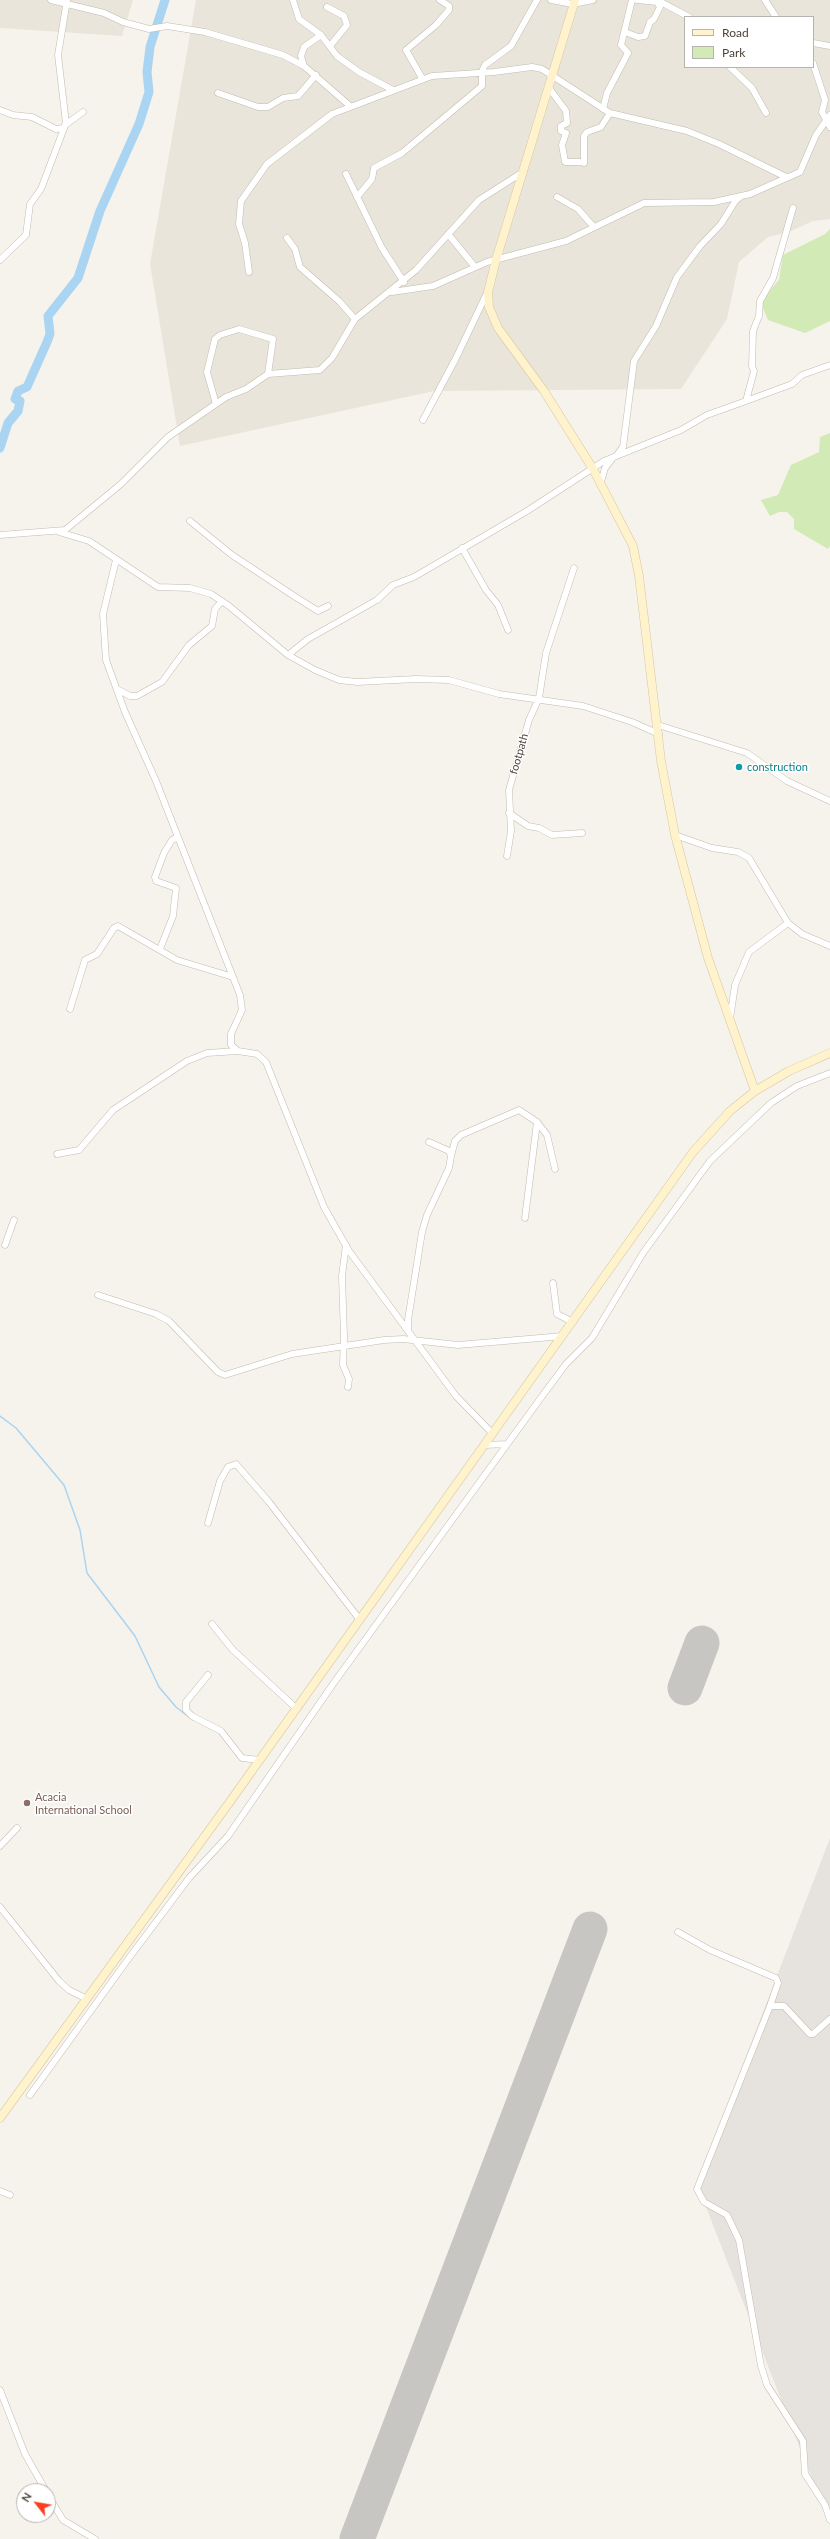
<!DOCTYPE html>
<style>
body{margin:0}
#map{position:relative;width:830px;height:2539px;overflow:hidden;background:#f6f3ec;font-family:Lato,sans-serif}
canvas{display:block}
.legend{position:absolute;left:684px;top:16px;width:130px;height:52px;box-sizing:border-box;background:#fff;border:1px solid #b7b4b0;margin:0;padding:5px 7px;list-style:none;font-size:12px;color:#4b4439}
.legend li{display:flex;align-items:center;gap:8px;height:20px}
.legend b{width:20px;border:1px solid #b7b4b0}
.north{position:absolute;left:16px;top:2483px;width:40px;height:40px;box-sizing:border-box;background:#fff;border:1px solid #b7b4b0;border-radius:50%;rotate:301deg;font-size:11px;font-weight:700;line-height:16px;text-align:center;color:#4b4439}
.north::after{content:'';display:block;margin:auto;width:14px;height:18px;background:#fc3f1d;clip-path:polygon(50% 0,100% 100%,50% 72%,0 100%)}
</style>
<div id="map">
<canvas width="830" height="2539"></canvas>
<ul class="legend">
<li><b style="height:5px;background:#fff3cd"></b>Road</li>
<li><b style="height:11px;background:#d2eab5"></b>Park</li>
</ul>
<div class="north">N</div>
</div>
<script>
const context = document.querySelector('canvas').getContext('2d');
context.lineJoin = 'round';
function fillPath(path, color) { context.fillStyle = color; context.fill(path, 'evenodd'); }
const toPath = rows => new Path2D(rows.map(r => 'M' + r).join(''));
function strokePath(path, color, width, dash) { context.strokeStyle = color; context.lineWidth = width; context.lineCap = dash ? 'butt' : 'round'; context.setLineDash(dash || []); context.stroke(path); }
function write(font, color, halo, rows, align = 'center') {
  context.font = font + ' Lato,sans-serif'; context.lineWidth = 3; context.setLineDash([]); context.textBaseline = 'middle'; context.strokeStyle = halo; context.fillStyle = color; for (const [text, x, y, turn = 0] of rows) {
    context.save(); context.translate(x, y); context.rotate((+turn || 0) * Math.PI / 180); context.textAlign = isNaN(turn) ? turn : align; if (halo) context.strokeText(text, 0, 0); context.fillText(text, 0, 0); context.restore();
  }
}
const residential = toPath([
 [0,0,133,0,122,36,0,28],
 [196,0,830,0,830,219,813,221,789,232,768,237,739,262,727,319,681,389,434,391,180,446,150,264],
 [685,17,813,17,813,67,685,67]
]);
const industrial = toPath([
 [830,1838,830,2525,697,2184]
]);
const green = toPath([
 [830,229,830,321,805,333,768,320,760,301,779,280,783,255,825,234],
 [830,433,830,546,828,549,794,529,794,519,787,512,779,512,770,516,761,500,778,495,791,465,819,452,820,437]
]);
const stream = toPath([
 [0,1416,16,1428,64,1485,80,1530,87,1573,135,1636,159,1687,176,1707,193,1720]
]);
const river = toPath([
 [0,448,8,423,18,411,20,401,15,399,18,391,27,387,47,342,50,334,48,316,78,278,100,211,139,124,149,92,147,72,150,47,165,0]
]);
const runway = toPath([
 [685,1688,702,1643],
 [357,2539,590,1929]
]);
const street = toPath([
 [51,0,104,13,123,22,149,29,167,26,205,32,283,55,304,66,350,106],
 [293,0,299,19,321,35,337,56,359,72,393,90],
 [551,0,573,4,593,0],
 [637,0,657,2,660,0],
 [765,0,776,17],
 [659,1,689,17],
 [327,7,344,16,347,25,330,46],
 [625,32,638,37,645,36,650,22,654,19,660,7,657,2],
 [813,43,830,46],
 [813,63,825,100,822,112,830,127],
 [304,66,301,56,304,47,321,35],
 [730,67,752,88,766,113],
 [422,78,406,50,436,25,449,10,449,6,440,0],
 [549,88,566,111,567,123,561,126,561,131,566,133,562,145,565,162,584,162],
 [218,93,258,107,268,107,283,98,298,96,316,75],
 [603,109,607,93,628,53,621,45,632,0],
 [0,110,13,115,32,117,56,129,63,128],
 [65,125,83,112],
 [584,163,584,136,587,132,601,127,610,113],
 [346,174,382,248,404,282],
 [357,197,372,179,374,168,402,153,482,86,482,71,485,65,511,46,537,0],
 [557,197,578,209,593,226],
 [448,234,475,267],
 [287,238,295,249,300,267,339,301,355,319],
 [0,260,26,235,30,204,41,189,66,123,58,55,67,0],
 [249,272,245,243,239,224,241,201,267,164,332,114,432,76,494,72,532,67,542,69,610,113,687,131,719,144,786,177],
 [392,292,433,286,487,262,566,241,644,203,714,202,750,194,800,172,816,135,830,115],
 [746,401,792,384,802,375,830,365],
 [216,404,207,372,215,339,220,335,239,329,273,339,268,374],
 [423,420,456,358,487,293],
 [616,456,623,447,634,361,656,326,677,277,700,246,721,224,736,200,739,198],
 [601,482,605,468,612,459],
 [190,521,232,555,294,596,318,611,328,606],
 [59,532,89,541,158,587,190,588,211,594,229,606,288,655,315,670,339,680,357,682,416,679,449,680,499,694,583,706,632,722,659,734],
 [0,535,65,530,121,484,168,437,226,397,246,389,268,374,320,370,332,358,355,319,416,270,479,200,523,172],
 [462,548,486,590,498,605,508,630],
 [116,560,103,614,106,660,125,712,156,781,240,995,242,1010,231,1034,231,1045,238,1051,257,1054,266,1062,324,1207,349,1251,456,1396,493,1434],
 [288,655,308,639,377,600,393,585,414,577,527,511,604,461,681,430,707,415,746,401,754,371,752,366,753,331,759,316,760,301,773,278,793,208],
 [117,689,130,696,137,696,162,682,189,645,212,626,215,609,222,601],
 [658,725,747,753,787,781,830,801],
 [509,813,528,826,539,828,552,835,582,833],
 [675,835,712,848,738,852,749,858,788,923,802,934,830,946],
 [507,856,511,831,509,790,529,720,539,698,546,653,574,568],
 [160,949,173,916,176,888,156,881,155,877,164,853,172,840,178,837],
 [70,1009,85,960,97,954,114,928,118,926,177,960,233,977],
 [730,1019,735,985,749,952,788,923],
 [57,1154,79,1150,113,1110,187,1061,207,1053,238,1051],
 [451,1156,455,1141,461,1135,519,1110,537,1122,547,1135,555,1169],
 [525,1218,537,1122],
 [5,1245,14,1220],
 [346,1245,342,1276,344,1337,343,1365,349,1379,348,1387],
 [553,1283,557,1314,573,1322],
 [98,1295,156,1314,169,1321,218,1372,225,1375,292,1354,384,1340,403,1339,458,1345,563,1336],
 [408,1331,408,1320,422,1232,427,1215,449,1168,451,1156,449,1151,429,1142],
 [485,1445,507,1444],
 [208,1523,220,1481,228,1467,236,1464,269,1502,360,1620],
 [212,1624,233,1650,297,1709],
 [208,1675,186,1702,186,1710,192,1716,221,1731,242,1758,260,1760],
 [0,1846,17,1828],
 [0,1907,59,1981,69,1990,87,1999],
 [678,1932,710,1950,776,1978,778,1983,770,2006],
 [830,2019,813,2034,810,2034,784,2006,770,2006,697,2189,704,2202,727,2215,739,2240,761,2366,767,2385,803,2441,805,2474,825,2505,830,2520],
 [30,2095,126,1962,189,1878,228,1836,333,1684,540,1399,566,1364,592,1338,643,1253,710,1161,771,1103,797,1086,830,1073],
 [0,2191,10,2195],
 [0,2390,25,2454,46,2491],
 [48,2495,63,2520,95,2539]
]);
const secondary = toPath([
 [575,0,496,260,488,292,489,307,498,328,544,391,593,469,633,546,639,576,661,761,675,835,708,958,755,1091],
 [0,2118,229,1803,693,1152,730,1111,755,1091,789,1071,830,1053]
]);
const markers = [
 [739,767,4,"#0f9aa8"],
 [27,1803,4,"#8d6e63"]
];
const streetNames = [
 ["footpath",519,754,-74]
];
const cultureNames = [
 ["construction",747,767]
];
const educationNames = [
 ["Acacia",35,1797],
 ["International School",35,1810]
];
fillPath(residential, '#eae5da');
fillPath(industrial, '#e6e2dd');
fillPath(green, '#d2eab5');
strokePath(stream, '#a9d4f2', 1.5);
strokePath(river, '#a9d4f2', 9);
strokePath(runway, '#c8c6c3', 35);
strokePath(street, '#c2bbae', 7);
strokePath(secondary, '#d6c79b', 9);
strokePath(street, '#fff', 6);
strokePath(secondary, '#fff3cd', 8);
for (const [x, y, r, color] of markers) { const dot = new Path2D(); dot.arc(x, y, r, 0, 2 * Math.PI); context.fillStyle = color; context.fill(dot); strokePath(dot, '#fff', 1.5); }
write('11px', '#4b4439', '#fff', streetNames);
write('11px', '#0d838f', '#fff', cultureNames, 'left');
write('11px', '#785e54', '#fff', educationNames, 'left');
</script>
